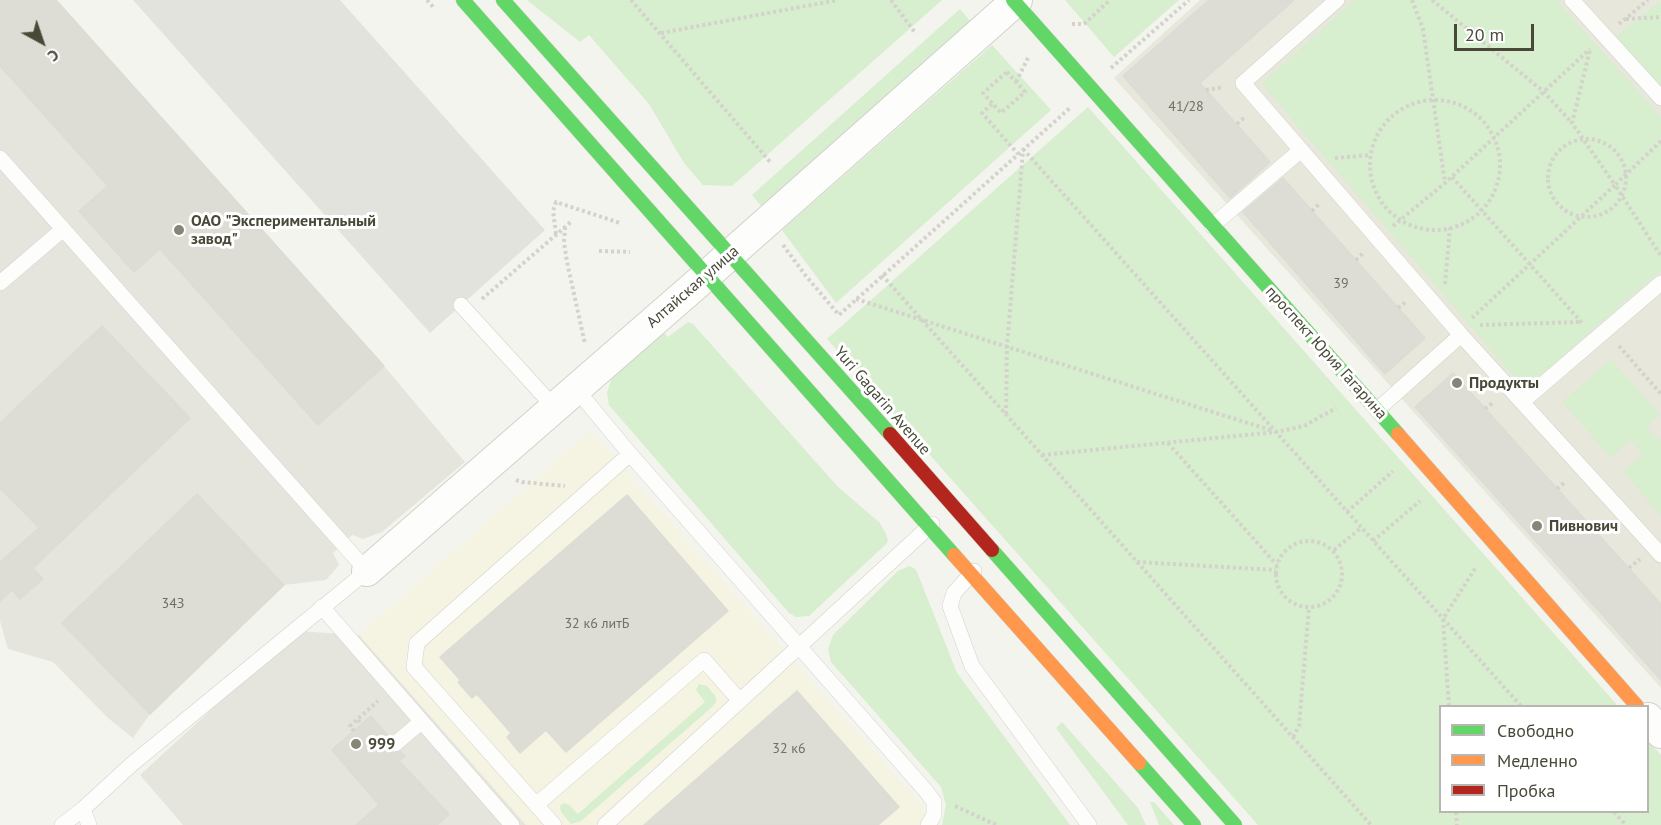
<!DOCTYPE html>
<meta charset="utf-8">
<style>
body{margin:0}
#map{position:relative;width:1661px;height:825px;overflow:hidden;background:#f3f4ee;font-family:"PT Sans",sans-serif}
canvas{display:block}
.legend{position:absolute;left:1439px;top:705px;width:210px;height:108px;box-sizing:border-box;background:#fff;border:2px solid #b7b6b0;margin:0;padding:8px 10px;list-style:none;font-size:18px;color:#4a4939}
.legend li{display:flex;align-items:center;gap:12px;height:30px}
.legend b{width:30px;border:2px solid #b7b6b0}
.north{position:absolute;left:12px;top:12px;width:60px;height:60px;-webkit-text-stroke:4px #fff;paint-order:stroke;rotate:140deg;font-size:16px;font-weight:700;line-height:24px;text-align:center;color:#4a4939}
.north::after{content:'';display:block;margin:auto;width:21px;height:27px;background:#4a4939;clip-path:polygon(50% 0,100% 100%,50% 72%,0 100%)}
.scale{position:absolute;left:1454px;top:24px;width:80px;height:27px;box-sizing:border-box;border:3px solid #4a4939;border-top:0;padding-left:8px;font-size:18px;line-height:21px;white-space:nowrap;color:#4a4939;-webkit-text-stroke:4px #fff;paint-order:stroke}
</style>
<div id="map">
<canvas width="1661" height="825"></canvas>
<ul class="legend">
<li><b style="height:8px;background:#63d668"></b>Свободно</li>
<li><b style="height:8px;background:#ff974d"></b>Медленно</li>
<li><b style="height:8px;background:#b3261e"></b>Пробка</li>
</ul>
<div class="north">С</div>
<div class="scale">20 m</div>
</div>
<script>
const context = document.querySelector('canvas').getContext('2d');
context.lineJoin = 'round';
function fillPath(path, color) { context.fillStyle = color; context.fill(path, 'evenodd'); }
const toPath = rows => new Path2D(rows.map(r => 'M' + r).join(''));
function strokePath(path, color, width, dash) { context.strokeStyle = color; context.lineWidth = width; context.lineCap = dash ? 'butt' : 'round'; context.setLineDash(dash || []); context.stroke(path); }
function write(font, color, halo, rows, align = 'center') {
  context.font = font + ' "PT Sans",sans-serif'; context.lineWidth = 6; context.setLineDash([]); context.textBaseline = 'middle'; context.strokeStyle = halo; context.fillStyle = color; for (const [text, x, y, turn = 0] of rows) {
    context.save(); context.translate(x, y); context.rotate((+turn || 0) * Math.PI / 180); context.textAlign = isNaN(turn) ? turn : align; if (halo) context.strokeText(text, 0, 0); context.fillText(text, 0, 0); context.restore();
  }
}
const residential = toPath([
 [1200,0,1661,0,1661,688,1114,78]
]);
const commercial = toPath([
 [590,431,939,825,526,825,359,635]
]);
const industrial = toPath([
 [0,0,56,0,384,366,465,462,382,532,363,539,352,535,333,553,339,565,326,580,284,585,150,714,133,738,108,718,53,662,8,649,0,621],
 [297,631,359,635,526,825,183,825,140,775]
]);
const green = toPath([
 [527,0,942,0,732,186,703,185,684,163,649,104,589,35,580,42],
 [1065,0,1179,0,1114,57],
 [1354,0,1556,0,1661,117,1661,270,1525,389,1262,84],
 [1661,1,1661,91,1614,38],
 [960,9,971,22,763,208,752,195],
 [992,45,1051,110,836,303,782,230],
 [1088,107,1618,706,1440,706,1440,812,1648,812,1648,740,1661,755,1661,825,1258,825,827,339],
 [688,322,693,324,838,487,880,523,886,534,888,541,885,545,809,616,796,617,789,613,609,405,607,393,612,377,660,329,668,337],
 [1611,359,1660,415,1647,427,1659,441,1661,439,1661,515,1623,472,1643,454,1630,440,1611,457,1562,402],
 [909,566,914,568,917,572,957,673,1070,825,942,825,946,805,941,787,831,662,828,649,833,635,898,571],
 [699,684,707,686,716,697,716,702,712,707,581,821,571,824,561,812,560,806,564,803,569,805,578,814,705,702,696,690],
 [1062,722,1138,808,1146,825,1128,825,1056,728],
 [1150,802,1154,802,1174,825,1159,825]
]);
const parking = toPath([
 [133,0,340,0,545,230,430,333]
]);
const building = toPath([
 [0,0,56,0,384,366,318,425,160,249,134,272,79,211,108,186,0,66,0,0],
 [1209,0,1294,0,1200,83,1270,162,1230,198,1123,76,1209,0],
 [1283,178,1425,338,1385,374,1243,212,1283,178],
 [102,326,190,418,33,568,43,579,20,599,12,590,0,601,0,562,39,528,0,488,0,423,102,326],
 [1453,373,1661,604,1661,680,1415,407,1453,373],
 [197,494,284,585,150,714,62,623,197,494],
 [627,495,728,611,566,752,546,730,520,753,507,737,511,733,477,694,472,698,458,682,461,681,440,657,627,495],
 [797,691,899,807,878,825,644,825,797,691],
 [371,716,389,737,386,741,387,750,392,753,401,752,405,756,399,761,449,814,437,825,356,825,379,805,332,750,371,716]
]);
const path = toPath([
 [427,0,434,8],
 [631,0,771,163],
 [891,0,916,34],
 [1412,0,1423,29,1445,183],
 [1432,0,1544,92,1572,123],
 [1626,19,1661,17],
 [1072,24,1084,24,1110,0],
 [1619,24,1648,0],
 [661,33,838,0],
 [1111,68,1189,0],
 [1007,72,1025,92,1001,113,983,93,1007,72],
 [1016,82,1028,58],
 [1206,90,1223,87],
 '1370 165a65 65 0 1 1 130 0a65 65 0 1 1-130 0Z',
 [992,104,982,113,1018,154],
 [1237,124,1245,117],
 '1548 178a39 39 0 1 1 78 0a39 39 0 1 1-78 0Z',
 [1661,141,1615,185,1661,256],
 [1023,149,1521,706],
 [1335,158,1370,155],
 [1452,177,1583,324],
 [1312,211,1320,203],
 [1393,226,1445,183,1590,49],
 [565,227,564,242,567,262,585,344],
 [556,234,553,211,556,202,620,223],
 [783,245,806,276,839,315,1071,107],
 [599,251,630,252],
 [1356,260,1363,253],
 [882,275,1371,825],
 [1445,284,1450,228],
 [482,299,572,221],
 [856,299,1273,431],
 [1398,308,1407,301],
 [1472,318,1615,185,1572,123,1590,50],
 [1480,325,1580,322],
 [1619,346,1661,394],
 [1485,409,1494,402],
 [1006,414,1007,347,1023,150],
 [1168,443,1277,565],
 [1042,455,1276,432,1304,426,1336,408],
 [516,480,522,482,565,486],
 [1557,489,1566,481],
 [1347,512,1393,471],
 '1276 574a33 33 0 1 1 66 0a33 33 0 1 1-66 0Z',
 [1373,541,1420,501],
 [1334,550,1361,528],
 [1137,562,1276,570],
 [1629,568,1640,559],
 [1449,706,1443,619,1476,567],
 [358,720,361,725],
 [354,731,350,726,378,701],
 [1293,737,1299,726,1309,607],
 [955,806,996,825],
 [1456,812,1457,825],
 [1614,812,1626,825]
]);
const lane = toPath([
 [1337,0,1243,83,1461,335,1661,555],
 [1572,0,1661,98],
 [0,158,367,571,132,764,83,809,62,825],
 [1212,226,1301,150],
 [0,283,62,230],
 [461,305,554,407],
 [576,389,630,454,926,791,934,802,934,815,928,825],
 [1522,402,1661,283],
 [1377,410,1461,335],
 [974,571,954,593,950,606,972,666,1089,825],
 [322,607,512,825],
 [395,744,421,722],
 [536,805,704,660,740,701],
 [83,809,89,825],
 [554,825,414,667,417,643,630,454],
 [605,825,932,524]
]);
const street = toPath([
 [367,571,707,275,1017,0],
 [1648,718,1661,733]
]);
const fast = toPath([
 [463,0,954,555],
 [503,0,890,434],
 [1013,0,1398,434],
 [992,550,1235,825],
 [1139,763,1194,825]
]);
const slow = toPath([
 [1398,434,1637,706],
 [954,555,1139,763]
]);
const jam = toPath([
 [890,434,992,550]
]);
const markers = [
 [179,230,6,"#858578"],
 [1457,383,6,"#858578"],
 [1537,526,6,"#858578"],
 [356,744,6,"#858578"]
];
const numberNames = [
 ["41/28",1186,107],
 ["39",1341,284],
 ["34З",173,604],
 ["32 к6 литБ",597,624],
 ["32 к6",789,749]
];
const poiNames = [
 ["ОАО \"Экспериментальный",191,221],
 ["завод\"",191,239],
 ["Продукты",1469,383],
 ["Пивнович",1549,526],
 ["999",368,744]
];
const streetNames = [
 ["Алтайская улица",693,287,-41],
 ["проспект Юрия Гагарина",1326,353,48],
 ["Yuri Gagarin Avenue",882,401,49]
];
fillPath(residential, '#e7e7dc');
fillPath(commercial, '#f5f4e2');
fillPath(industrial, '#e5e5de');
fillPath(green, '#d7eecf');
fillPath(parking, '#e3e3de');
fillPath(building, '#ddddd6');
strokePath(building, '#dbdcd4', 1.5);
strokePath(lane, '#d1d2cb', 16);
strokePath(street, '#d1d2cb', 32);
strokePath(fast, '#d3d4c7', 15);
strokePath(slow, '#d3d4c7', 15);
strokePath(jam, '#d3d4c7', 15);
strokePath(path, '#d3d3cc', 4, [3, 3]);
strokePath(lane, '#fdfdfc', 15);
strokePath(street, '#fdfdfc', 30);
strokePath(fast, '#63d668', 14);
strokePath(slow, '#ff974d', 14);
strokePath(jam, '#b3261e', 14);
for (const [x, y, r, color] of markers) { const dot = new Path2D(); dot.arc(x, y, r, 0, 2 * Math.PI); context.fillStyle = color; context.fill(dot); strokePath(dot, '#fff', 2); }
write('14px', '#706f61', null, numberNames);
write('bold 16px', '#4a4939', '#fff', poiNames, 'left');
write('16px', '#4a4939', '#fff', streetNames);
</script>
